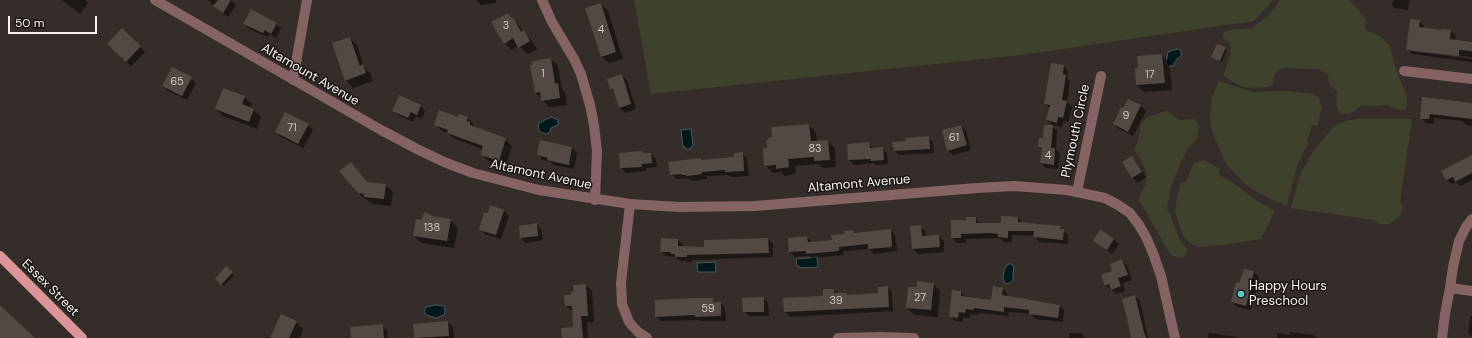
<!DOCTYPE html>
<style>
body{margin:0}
#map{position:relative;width:1472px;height:338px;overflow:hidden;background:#352d29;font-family:"DM Sans",sans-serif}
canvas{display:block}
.scale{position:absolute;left:8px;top:16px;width:89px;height:18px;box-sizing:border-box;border:2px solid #f6f1ee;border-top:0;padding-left:5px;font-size:12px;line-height:14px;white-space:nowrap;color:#f6f1ee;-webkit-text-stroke:3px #1a1614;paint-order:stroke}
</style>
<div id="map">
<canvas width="1472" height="338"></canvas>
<div class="scale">50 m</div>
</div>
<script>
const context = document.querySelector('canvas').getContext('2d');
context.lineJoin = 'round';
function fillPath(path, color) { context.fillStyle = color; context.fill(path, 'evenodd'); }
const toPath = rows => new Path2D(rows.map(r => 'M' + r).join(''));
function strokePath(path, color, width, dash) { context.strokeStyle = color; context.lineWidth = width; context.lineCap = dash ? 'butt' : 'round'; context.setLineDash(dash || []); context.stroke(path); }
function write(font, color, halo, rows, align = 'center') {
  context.font = font + ' "DM Sans",sans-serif'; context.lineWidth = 3; context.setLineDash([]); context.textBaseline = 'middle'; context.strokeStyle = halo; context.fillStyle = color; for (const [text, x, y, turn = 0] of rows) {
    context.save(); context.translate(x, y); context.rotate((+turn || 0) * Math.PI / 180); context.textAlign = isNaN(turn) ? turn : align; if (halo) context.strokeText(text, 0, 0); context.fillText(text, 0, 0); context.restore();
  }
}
const green = toPath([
 [634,0,1273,0,1254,21,1021,55,651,94],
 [1280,0,1349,0,1352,3,1366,19,1365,28,1367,31,1380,36,1390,46,1395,67,1407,97,1406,110,1399,110,1387,105,1376,106,1361,105,1355,111,1348,114,1341,114,1338,110,1336,105,1337,91,1329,84,1328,75,1318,69,1286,68,1279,69,1275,75,1272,85,1268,87,1249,88,1241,86,1226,78,1224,76,1224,73,1231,53,1230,44,1222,37,1224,32,1229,30,1252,28,1270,14],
 [1219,81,1253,92,1288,91,1314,94,1319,98,1322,108,1317,126,1312,125,1307,141,1309,144,1303,152,1297,166,1287,205,1274,201,1255,191,1245,184,1227,165,1215,139,1211,127,1210,116,1212,97],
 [1165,111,1169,112,1177,119,1180,120,1195,119,1199,126,1197,139,1187,149,1172,183,1167,208,1180,240,1187,249,1186,255,1181,258,1173,256,1169,253,1144,208,1138,200,1145,185,1147,173,1139,156,1134,150,1138,141,1141,123,1148,117],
 [1357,119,1412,119,1400,202,1403,207,1399,217,1389,224,1379,224,1375,220,1291,208,1300,175,1314,150,1334,126,1345,121],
 [1204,160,1220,169,1218,174,1238,186,1257,201,1275,211,1261,239,1223,245,1197,247,1190,243,1183,236,1175,212,1177,197,1181,182,1185,183,1194,163]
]);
const water = toPath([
 [1177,49,1181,50,1181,56,1176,60,1173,66,1168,66,1166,62,1168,52,1177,49],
 [551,117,558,120,558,125,551,128,550,132,546,134,540,132,538,127,539,123,551,117],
 [691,129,693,146,691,147,691,149,685,149,685,147,683,147,681,130,691,129],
 [817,257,818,267,800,268,799,266,797,266,796,259,817,257],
 [715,262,716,272,698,272,697,263,715,262],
 [1008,264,1011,264,1014,267,1013,274,1013,281,1008,284,1004,282,1003,278,1004,270,1008,264],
 [435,305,444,306,445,311,444,315,436,318,426,315,424,311,426,307,435,305]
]);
const shadow = toPath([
 [62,0,85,0,88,3,80,14],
 [208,0,231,0,236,5,228,17],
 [476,0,496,0,496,3,481,5],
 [1393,0,1409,0,1408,10,1394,8,1392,6],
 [601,4,608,11,623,59,609,63,601,56],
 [507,14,520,26,523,32,531,39,537,49,527,54,519,46,512,50,504,43],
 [1419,21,1424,26,1424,29,1451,31,1456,36,1455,41,1472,43,1472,57,1411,49,1411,51,1472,59,1472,62,1412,54,1407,49],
 [244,24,276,24,281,28,276,38,270,34,268,37,249,29],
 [122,30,145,52,131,66,108,44],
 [350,38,357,45,364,67,370,73,373,81,353,88,346,80],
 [1225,48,1227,51,1222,62,1212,57],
 [1162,55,1169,62,1172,90,1144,92,1137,85,1139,69],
 [551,59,558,66,562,89,565,92,567,105,549,107,536,93,532,66],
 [1064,66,1068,71,1067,78,1070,81,1067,102,1072,107,1068,122,1063,121,1062,127,1052,125,1047,120,1050,108,1045,104],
 [172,68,191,78,196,83,187,100,168,91,163,86],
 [622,75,627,80,636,109,625,113,620,108,615,93,611,89],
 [244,97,252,104,250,108,254,110,261,117,257,129,223,116,216,109],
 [1423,98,1472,105,1472,126,1466,125,1462,121,1434,118,1434,124,1426,123,1421,118],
 [1128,100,1141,106,1146,111,1133,136,1119,129,1114,124,1124,110],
 [420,106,425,111,422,119,416,116,413,122,398,115,393,110],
 [459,118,468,118,474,125,473,126,505,139,512,146,505,167,488,161,482,154,483,149,455,139,449,134,442,131,436,125],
 [308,125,313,130,303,148,281,137,276,132],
 [809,125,816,133,817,141,827,141,835,148,836,167,823,168,819,164,795,166,796,174,785,176,781,172,773,173,765,165,768,149],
 [961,126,966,131,971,150,953,155,948,150],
 [1052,126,1057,131,1056,150,1060,154,1058,169,1046,168,1041,163,1043,150,1039,147],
 [928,137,933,142,934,153,899,155,895,151,894,143],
 [869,144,874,148,882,148,887,153,888,164,876,165,874,163,854,165,849,160],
 [572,148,577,153,574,169,553,165,550,161,543,160,538,155],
 [641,152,643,154,651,154,656,159,657,167,646,168,646,171,626,173,621,168],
 [742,154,747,158,749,176,731,177,728,175,707,176,707,179,693,181,686,178,676,179,671,174,735,158],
 [1131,157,1136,162,1146,177,1138,183,1133,178,1123,163],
 [1472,158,1472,180,1461,186,1457,182,1452,184,1447,180],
 [351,163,368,183,385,185,393,192,391,206,372,204,358,193],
 [504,211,509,216,501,239,485,234,480,229,488,214],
 [432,217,450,220,458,228,454,248,421,243,414,236,422,221],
 [975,218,980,224,1002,224,1018,218,1023,223,1060,227,1068,235,1068,244,1039,242,1035,236,1012,235,1012,242,1004,242,1000,238,997,238,966,239,966,243,957,243,952,238,967,221],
 [537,224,541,229,543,240,526,243,521,238],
 [911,226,920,226,925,231,926,237,939,236,944,241,944,252,918,254,913,249],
 [890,230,895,235,897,251,874,254,869,249,843,251,844,255,812,258,809,256,795,257,790,252,807,237,812,242,833,241,853,231,856,234],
 [768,239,773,244,773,257,692,260,691,262,681,261,675,257,666,256,661,251,678,240,683,244,683,247,705,248,705,241],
 [1114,239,1119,244,1112,254,1094,241],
 [1122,260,1127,265,1132,280,1123,283,1125,291,1117,294,1105,285,1113,271],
 [226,268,234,275,224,286,216,279],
 [1244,270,1254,272,1259,277,1251,310,1237,307,1232,302],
 [933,284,940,291,938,317,915,315,907,308,918,288],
 [586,285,592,291,594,322,587,322,588,338,563,338,574,328,573,312,566,306,572,296],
 [887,287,892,292,893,311,790,317,785,312,824,297,833,290,838,294,847,294,849,296,879,294],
 [1002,289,1007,293,1007,297,1059,305,1064,310,1063,322,1035,319,1031,314,1009,312,1008,316,979,313,979,315,970,314,970,318,963,317,963,322,955,321,950,316,961,292,966,297,992,301],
 [1135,296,1140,301,1148,338,1132,338],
 [763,298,768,303,769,316,749,316,744,311],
 [712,299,716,303,721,303,725,308,726,321,701,321,699,320,661,321,656,316],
 [1470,316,1472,316,1472,337,1468,333],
 [296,322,303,329,300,338,265,338,266,337,272,337],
 [448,322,453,327,454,338,415,338,414,325],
 [382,325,387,330,388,338,352,338],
 [1290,332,1313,335,1316,338,1277,338,1277,333,1290,335],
 [1069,333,1081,333,1085,338,1069,338],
 [1209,333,1237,337,1238,338,1208,338]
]);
const building = toPath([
 [218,0,231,0,223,13,213,6],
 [601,3,616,52,601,57,585,8],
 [251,9,277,23,271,34,265,30,263,33,243,24],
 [508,13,511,18,513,17,521,32,524,30,530,41,518,48,513,38,504,44,491,22],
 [1410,19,1420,20,1419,27,1441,30,1441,29,1451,30,1450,39,1472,42,1472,51,1459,50,1459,56,1406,50],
 [122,28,141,46,126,62,107,44],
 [350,37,360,66,363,64,366,73,345,81,332,43],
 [1217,44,1226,47,1220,61,1211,57],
 [1162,54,1165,83,1136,85,1135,68,1138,68,1137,56],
 [551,58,555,84,558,83,560,98,541,101,540,92,535,93,530,65,532,65,532,61],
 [1051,63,1064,65,1063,74,1066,75,1062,100,1067,101,1063,118,1058,117,1057,123,1046,120,1050,105,1044,104],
 [172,67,192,77,182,96,162,86],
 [622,74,631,104,619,108,613,89,610,89,607,79],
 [223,88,245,96,242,104,254,109,249,122,215,109],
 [399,95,421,105,417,115,411,112,408,118,392,111],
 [1422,97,1472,103,1472,119,1430,114,1429,119,1420,119],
 [1128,99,1141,105,1128,132,1113,124,1121,107,1123,108],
 [439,110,458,117,459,114,468,117,467,121,470,122,470,125,506,138,499,161,481,155,483,146,447,133,448,130,434,125],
 [285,112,309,124,298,144,275,132],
 [809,124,811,141,828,140,830,160,814,161,814,157,788,159,789,167,776,169,776,165,764,166,763,148,767,148,766,140,768,140,768,138,772,137,771,127],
 [961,125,967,145,947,151,942,130],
 [1044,125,1053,125,1051,148,1055,148,1054,165,1040,163,1042,148,1038,147,1039,138,1043,138],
 [929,136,930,149,894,151,892,142,906,141,905,138],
 [540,140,572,147,569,165,547,160,548,158,537,155],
 [869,142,870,148,883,147,884,160,871,161,871,159,848,160,847,144],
 [642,151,642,153,651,153,652,163,641,164,642,167,620,168,619,153],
 [743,152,744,171,725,172,725,170,702,172,702,174,687,176,686,175,682,175,681,174,670,175,668,162,701,158,701,160,734,157,734,153],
 [1472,155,1472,173,1455,182,1453,177,1446,180,1441,171],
 [1132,156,1142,172,1132,178,1122,162],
 [351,162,367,182,386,184,384,199,364,197,364,194,358,193,339,171],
 [490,205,504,210,496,235,479,230,484,212,488,213],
 [425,212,433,216,451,219,447,241,413,236,416,219,421,220],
 [1001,216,1018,217,1018,222,1061,226,1060,229,1064,229,1063,240,1033,237,1034,231,1008,231,1008,238,998,237,998,234,991,233,961,234,961,238,951,238,951,220,966,220,966,217,976,217,976,223,1001,223],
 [537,223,538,236,520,238,519,226],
 [921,225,922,236,939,235,940,247,912,249,910,226],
 [891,229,892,247,868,249,868,244,839,247,839,251,806,254,806,251,789,252,788,238,807,236,808,242,832,240,831,235,845,234,844,231,853,230,854,233],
 [1100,229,1114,239,1107,250,1093,241],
 [661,238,678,239,678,246,704,247,704,240,768,238,769,253,687,255,687,257,675,257,675,254,671,254,671,252,660,252],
 [1122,259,1128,275,1118,278,1121,286,1111,290,1109,284,1105,286,1101,275,1112,271,1110,264],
 [226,266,233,272,221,285,215,279],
 [1244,269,1254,271,1246,306,1231,302,1236,282,1239,283],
 [917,281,934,283,931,310,906,308,908,287,917,287],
 [586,284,588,316,581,316,583,338,562,338,561,328,573,327,572,306,565,306,564,295,571,295,571,292,574,291,573,285],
 [888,286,889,307,784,312,783,298,823,296,823,289,834,289,834,293,847,293,847,295,878,293,878,287],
 [993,286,1003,288,1002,295,1060,305,1058,318,1029,314,1029,310,1004,307,1004,312,974,308,974,310,966,309,965,313,959,312,958,318,949,317,952,290,961,291,961,296,991,300],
 [1135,295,1144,332,1146,338,1131,338,1127,318,1122,299],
 [764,297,764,312,743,312,742,298],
 [694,298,713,298,713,302,721,302,721,316,695,317,695,315,655,317,655,300],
 [0,305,35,338,0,338],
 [281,314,297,321,289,338,270,338],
 [448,321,449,336,414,338,413,324],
 [383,324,384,338,351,338,350,327]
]);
const minor = toPath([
 [155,0,381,130,417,149,444,162,473,173,539,190,630,204,679,207,755,206,977,188,1014,186,1067,190,1105,198,1118,205,1130,213,1139,225,1146,237,1153,253,1161,276,1175,338],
 [542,0,552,22,574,59,581,74,590,105,594,125,597,151,595,200],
 [1404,71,1472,79],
 [293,80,307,0],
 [1077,192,1101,76],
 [630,204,621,283,622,304,629,322,638,332,647,338],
 [1450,288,1453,267,1459,241,1466,227,1472,219],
 [838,338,880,337,914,338],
 [1442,338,1445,314,1450,288,1472,291]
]);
const major = toPath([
 [0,256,82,338]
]);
const markers = [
 [1241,294,4,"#57cec2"]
];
const numberNames = [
 ["3",506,26],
 ["4",601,30],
 ["1",543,74],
 ["17",1150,75],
 ["65",177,82],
 ["9",1126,116],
 ["71",292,128],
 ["61",954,138],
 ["83",815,149],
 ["4",1048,156],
 ["138",432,228],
 ["27",920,298],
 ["39",836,301],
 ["59",708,309]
];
const streetNames = [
 ["Altamount Avenue",310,75,30],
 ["Plymouth Circle",1076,131,-78],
 ["Altamont Avenue",541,175,12],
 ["Altamont Avenue",859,184,-5],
 ["Essex Street",50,288,45]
];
const poiNames = [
 ["Happy Hours",1249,287],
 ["Preschool",1249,302]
];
fillPath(green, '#3e422c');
fillPath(water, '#01191c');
strokePath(water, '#4a5a5b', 1);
fillPath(shadow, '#0007');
fillPath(building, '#514944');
strokePath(minor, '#856365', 10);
strokePath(major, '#db959a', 10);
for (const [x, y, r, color] of markers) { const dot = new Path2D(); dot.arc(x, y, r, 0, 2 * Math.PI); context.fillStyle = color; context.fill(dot); strokePath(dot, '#1a1614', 1.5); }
write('11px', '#cdc7c4', null, numberNames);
write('13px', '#f6f1ee', '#1a1614', streetNames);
write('13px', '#f6f1ee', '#1a1614', poiNames, 'left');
</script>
